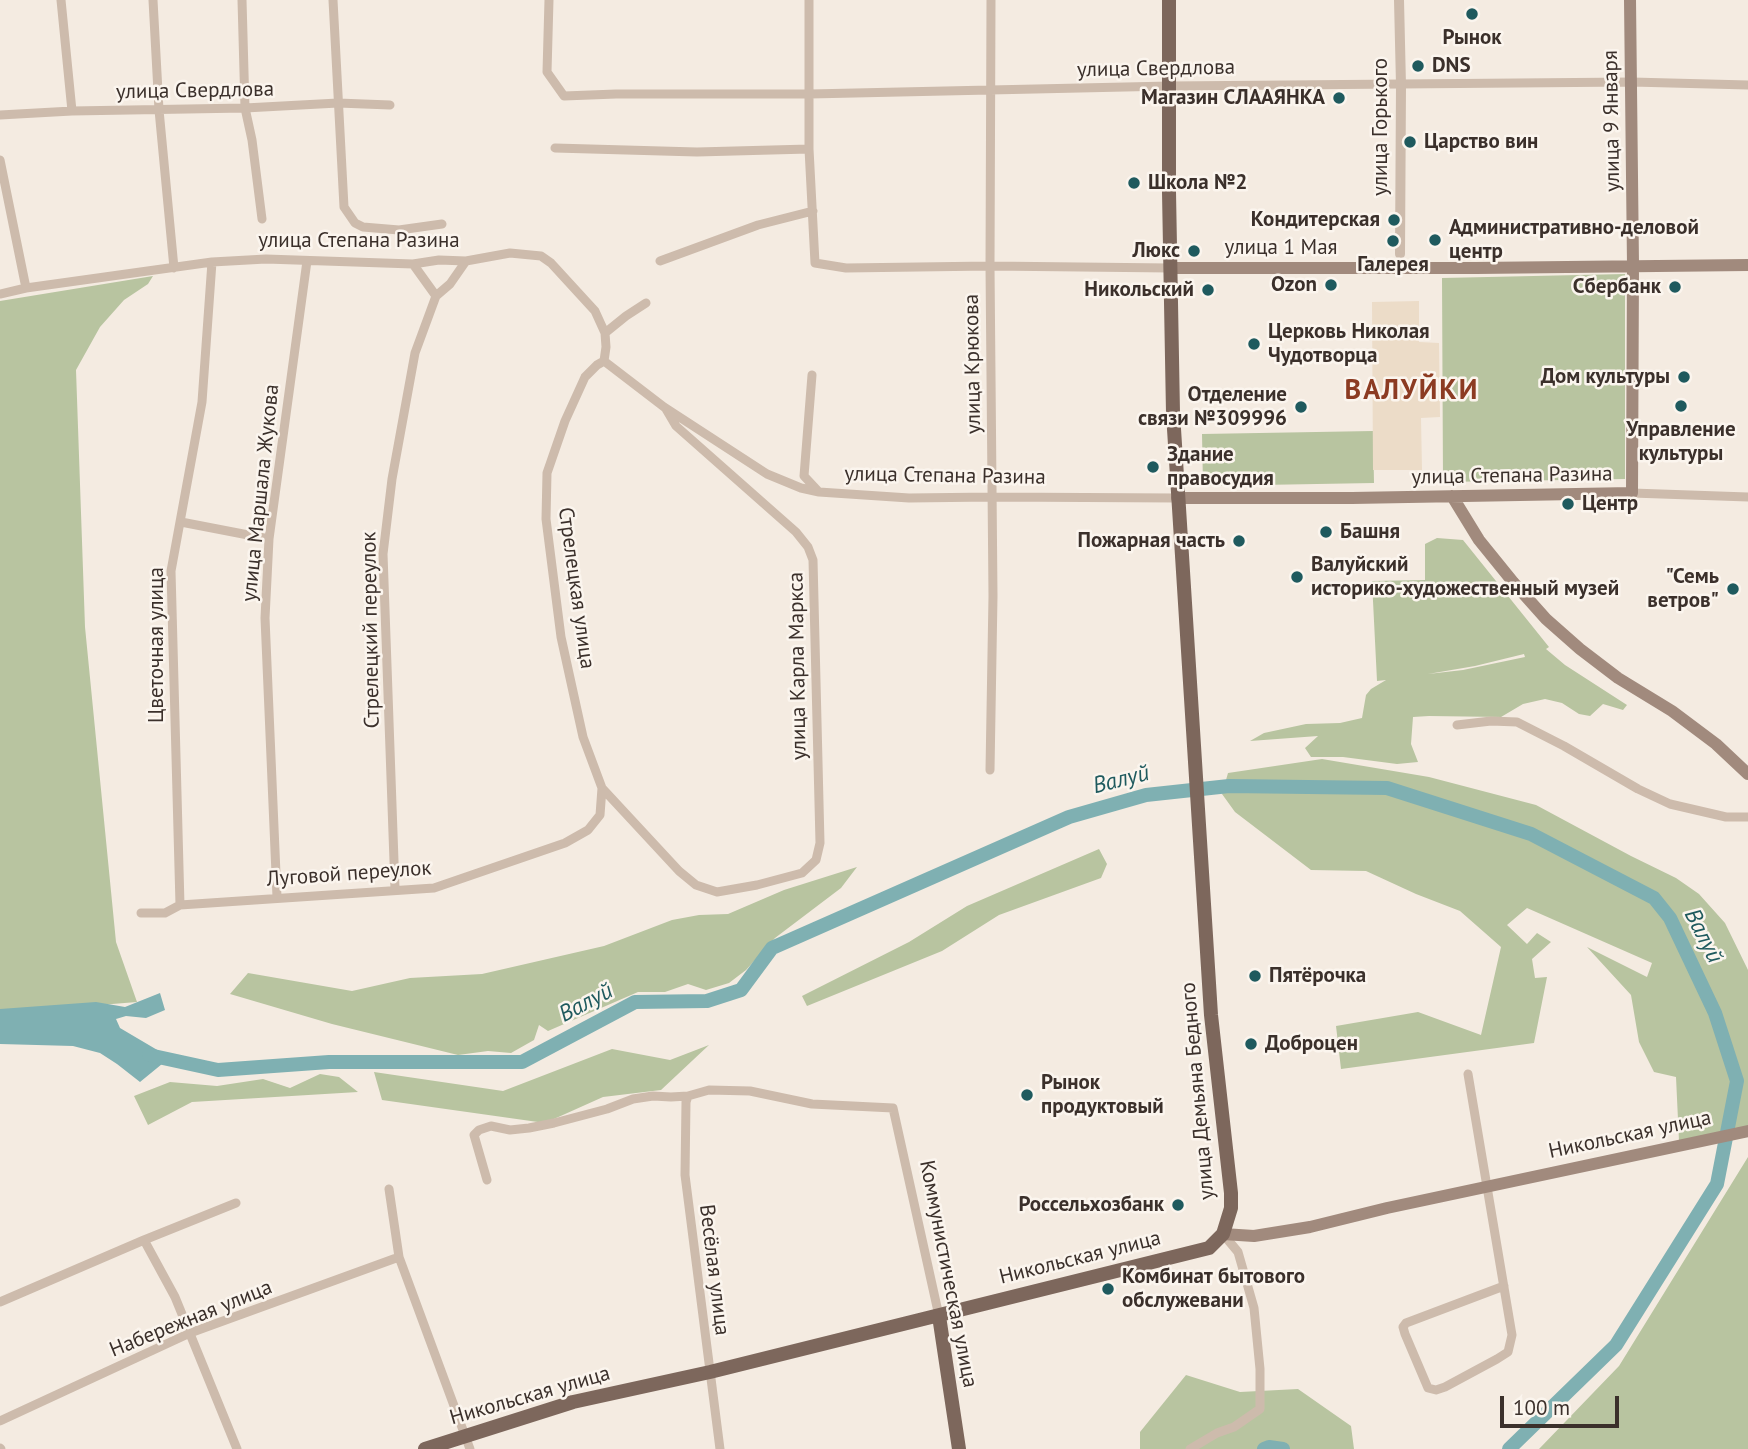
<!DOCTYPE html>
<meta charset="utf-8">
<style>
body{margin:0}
#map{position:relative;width:1748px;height:1449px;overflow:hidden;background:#f4ebe1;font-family:"PT Sans",sans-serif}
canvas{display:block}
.scale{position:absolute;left:1500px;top:1396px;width:119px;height:32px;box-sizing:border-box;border:4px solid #3b302b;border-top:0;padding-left:9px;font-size:21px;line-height:24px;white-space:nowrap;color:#3b302b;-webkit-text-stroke:5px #fbf5ee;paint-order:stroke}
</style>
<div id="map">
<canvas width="1748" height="1449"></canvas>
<div class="scale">100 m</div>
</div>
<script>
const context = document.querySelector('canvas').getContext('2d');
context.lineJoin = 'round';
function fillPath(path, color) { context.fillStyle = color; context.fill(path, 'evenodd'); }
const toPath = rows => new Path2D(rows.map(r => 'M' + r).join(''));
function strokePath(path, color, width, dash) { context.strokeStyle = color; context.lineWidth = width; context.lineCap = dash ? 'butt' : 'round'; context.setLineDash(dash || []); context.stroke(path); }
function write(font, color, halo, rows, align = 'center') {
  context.font = font + ' "PT Sans",sans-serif'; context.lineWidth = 5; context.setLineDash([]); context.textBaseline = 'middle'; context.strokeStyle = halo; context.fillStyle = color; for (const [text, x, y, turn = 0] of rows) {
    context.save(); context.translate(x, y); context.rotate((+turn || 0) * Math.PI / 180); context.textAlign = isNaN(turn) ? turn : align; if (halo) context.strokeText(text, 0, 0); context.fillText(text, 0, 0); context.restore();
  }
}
const green = toPath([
 [1625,274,1625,479,1443,482,1442,278],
 [153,276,148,284,124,300,100,327,76,370,85,627,116,942,137,1002,0,1013,0,301],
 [1373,431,1374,483,1203,486,1202,434],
 [1437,538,1463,540,1549,647,1546,649,1565,665,1627,705,1623,710,1603,704,1590,716,1579,714,1562,703,1545,699,1523,704,1501,717,1429,716,1413,717,1411,744,1418,762,1397,764,1343,757,1311,757,1305,748,1318,736,1250,741,1264,733,1306,724,1340,723,1362,718,1366,695,1371,689,1386,680,1377,681,1372,581,1425,580,1425,544],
 [1524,654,1525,657,1463,670,1428,674,1475,666],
 [1322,759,1429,777,1536,805,1631,856,1676,878,1699,894,1725,923,1748,970,1748,1126,1679,1141,1676,1077,1654,1072,1639,1042,1631,995,1587,947,1647,977,1652,963,1527,908,1507,925,1527,944,1537,933,1551,942,1532,959,1535,978,1547,977,1534,1043,1341,1069,1336,1026,1418,1012,1481,1035,1501,947,1460,911,1416,894,1366,871,1311,870,1235,812,1222,794,1228,773],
 [1099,849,1107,864,1101,878,999,915,942,951,807,1006,802,996,909,942,967,906],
 [857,867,841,888,775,938,746,970,729,983,706,990,688,984,665,992,638,992,548,1031,539,1025,534,1040,511,1053,488,1051,458,1055,332,1024,230,994,248,973,352,991,410,978,482,974,604,946,672,920,699,915,728,914,784,890],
 [709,1045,661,1090,603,1097,545,1123,382,1100,374,1072,503,1091,612,1049,670,1060],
 [320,1074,339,1077,358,1092,192,1102,148,1125,134,1096,170,1082,217,1086,263,1079,290,1088],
 [1748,1157,1748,1449,1539,1449,1619,1366],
 [1186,1375,1240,1392,1298,1389,1351,1426,1354,1449,1140,1449,1140,1432]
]);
const plaza = toPath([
 [1419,301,1419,342,1439,343,1440,417,1421,418,1422,470,1373,470,1372,302]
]);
const water = toPath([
 [160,993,165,1010,146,1018,126,1016,116,1019,120,1028,159,1051,173,1055,140,1082,117,1064,100,1053,73,1046,0,1044,0,1009,96,1002,125,1007]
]);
const river = toPath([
 [149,1055,218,1070,329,1062,522,1062,635,1002,707,1001,741,990,772,948,1069,817,1146,795,1229,786,1387,788,1531,834,1654,898,1670,918,1715,1013,1737,1081,1717,1184,1616,1345,1509,1449],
 [1264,1449,1269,1447,1283,1449]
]);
const minor = toPath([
 [61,0,72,111],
 [153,0,159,110,174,268],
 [242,0,245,108,252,140,262,219],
 [333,0,344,207,355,223,363,227,399,230,442,224],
 [549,0,547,72,564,96,616,94,810,94,1170,86,1632,82,1748,85],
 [809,0,809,149,815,263,846,268,990,266,1170,268],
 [0,115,72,111,245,108,338,103,390,105],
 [555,148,697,152,809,149],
 [0,160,26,288],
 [660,261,758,225,813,211],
 [413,264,436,296],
 [0,294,26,288,212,262,266,259,413,264,439,260,466,261,510,253,541,256,551,263,595,311,605,333,606,347,604,361,664,407,767,474,801,488,819,492,909,498,992,497,1177,498],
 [605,333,626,316,646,303],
 [604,361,597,365,585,377,565,421,547,473,546,519,561,637,583,737,602,788,679,871,696,885,717,892,757,885,802,873,816,860,820,843,813,560,808,547,796,532,676,426,666,409],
 [812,375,804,476,818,491],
 [1632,493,1748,497],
 [181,522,269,539],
 [1457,725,1491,721,1517,722,1564,746,1638,789,1670,804,1726,817,1748,817],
 [990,770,993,596,990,266,991,0],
 [395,889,383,554,392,479,415,353,436,296,450,284,466,261],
 [277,897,265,618,269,539,307,261],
 [180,905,171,571,202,402,212,262],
 [141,913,165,913,180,905,434,888,565,843,588,830,600,815,602,788],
 [1468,1074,1512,1335,1508,1352,1497,1359,1445,1387,1436,1390,1428,1388,1405,1334,1403,1327,1406,1323,1504,1286],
 [688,1096,686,1102,685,1175,720,1449],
 [487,1180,474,1135,479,1130,491,1126,510,1130,529,1128,554,1123,607,1109,633,1099,653,1096,671,1097,688,1096,709,1090,750,1091,812,1104,893,1108,939,1316],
 [389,1189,399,1257,470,1449],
 [144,1240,175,1297,237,1449],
 [0,1302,144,1240,236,1203],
 [0,1421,190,1333,399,1257],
 [0,1448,1,1449],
 [1190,1449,1217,1433,1234,1427,1260,1409,1260,1369,1254,1308,1238,1252,1223,1234]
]);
const tertiary = toPath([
 [1399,0,1401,85,1400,254]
]);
const secondary = toPath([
 [1170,268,1476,268,1748,265],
 [1452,496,1479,540,1513,582,1546,619,1580,649,1618,678,1672,711,1716,744,1748,774],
 [1177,498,1352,498,1632,493,1633,265,1630,0],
 [1223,1234,1254,1236,1310,1227,1387,1208,1748,1131]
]);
const primary = toPath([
 [939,1316,959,1449],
 [425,1449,573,1402,710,1372,1209,1248,1223,1234,1231,1208,1231,1193,1211,1015,1173,413,1169,192,1169,0]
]);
const markers = [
 [1472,14,7,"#1f5a5e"],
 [1418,66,7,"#1f5a5e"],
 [1339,98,7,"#1f5a5e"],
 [1410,142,7,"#1f5a5e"],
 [1134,183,7,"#1f5a5e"],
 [1394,220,7,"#1f5a5e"],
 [1435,240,7,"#1f5a5e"],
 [1393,241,7,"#1f5a5e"],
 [1194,251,7,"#1f5a5e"],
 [1331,285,7,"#1f5a5e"],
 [1675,287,7,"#1f5a5e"],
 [1208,290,7,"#1f5a5e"],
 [1254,344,7,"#1f5a5e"],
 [1684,377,7,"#1f5a5e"],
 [1681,406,7,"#1f5a5e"],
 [1301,407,7,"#1f5a5e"],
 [1153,467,7,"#1f5a5e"],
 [1568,504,7,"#1f5a5e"],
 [1326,532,7,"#1f5a5e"],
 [1239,541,7,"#1f5a5e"],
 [1297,577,7,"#1f5a5e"],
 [1733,589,7,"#1f5a5e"],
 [1255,976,7,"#1f5a5e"],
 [1251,1044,7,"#1f5a5e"],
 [1027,1095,7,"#1f5a5e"],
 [1178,1205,7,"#1f5a5e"],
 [1108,1289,7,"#1f5a5e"]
];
const poiNames = [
 ["Рынок",1472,38,"center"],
 ["DNS",1432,66],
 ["Магазин СЛААЯНКА",1325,98,"right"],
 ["Царство вин",1424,142],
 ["Школа №2",1148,183],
 ["Кондитерская",1380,220,"right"],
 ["Административно-деловой",1449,228],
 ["центр",1449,252],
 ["Люкс",1180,251,"right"],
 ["Галерея",1393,265,"center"],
 ["Ozon",1317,285,"right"],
 ["Сбербанк",1661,287,"right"],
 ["Никольский",1194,290,"right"],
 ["Церковь Николая",1268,332],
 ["Чудотворца",1268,356],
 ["Дом культуры",1670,377,"right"],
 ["Отделение",1287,395,"right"],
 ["связи №309996",1287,419,"right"],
 ["Управление",1681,430,"center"],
 ["культуры",1681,454,"center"],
 ["Здание",1167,455],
 ["правосудия",1167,479],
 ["Центр",1582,504],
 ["Башня",1340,532],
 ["Пожарная часть",1225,541,"right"],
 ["Валуйский",1311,565],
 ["историко-художественный музей",1311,589],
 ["\"Семь",1719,577,"right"],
 ["ветров\"",1719,601,"right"],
 ["Пятёрочка",1269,976],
 ["Доброцен",1265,1044],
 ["Рынок",1041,1083],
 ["продуктовый",1041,1107],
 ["Россельхозбанк",1164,1205,"right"],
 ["Комбинат бытового",1122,1277],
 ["обслужевани",1122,1301]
];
const streetNames = [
 ["улица Свердлова",1156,69,-1],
 ["улица Свердлова",195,91,-1],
 ["улица 9 Января",1612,121,-91],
 ["улица Горького",1381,127,-90],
 ["улица Степана Разина",359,241],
 ["улица 1 Мая",1281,248],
 ["улица Крюкова",973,364,-91],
 ["улица Степана Разина",945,476,1],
 ["улица Степана Разина",1512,476,-1],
 ["улица Маршала Жукова",261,493,-84],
 ["Стрелецкая улица",576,588,82],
 ["Стрелецкий переулок",371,630,-91],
 ["Цветочная улица",157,645,-90],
 ["улица Карла Маркса",798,666,-91],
 ["Луговой переулок",349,874,-4],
 ["улица Демьяна Бедного",1198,1091,-95],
 ["Никольская улица",1630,1135,-12],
 ["Никольская улица",1080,1258,-14],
 ["Весёлая улица",714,1270,83],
 ["Коммунистическая улица",948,1274,79],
 ["Набережная улица",191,1319,-22],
 ["Никольская улица",530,1396,-16]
];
const waterNames = [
 ["Валуй",1121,780,-14],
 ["Валуй",1703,936,63],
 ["Валуй",586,1003,-28]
];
const districtNames = [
 ["ВАЛУЙКИ",1412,391]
];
fillPath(green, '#b8c4a0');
fillPath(plaza, '#ecdcc8');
fillPath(water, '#7fb0b2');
strokePath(river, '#7fb0b2', 14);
strokePath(minor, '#cdbbac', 9);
strokePath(tertiary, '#cdbbac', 10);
strokePath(secondary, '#a18a7d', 12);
strokePath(primary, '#7d675c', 14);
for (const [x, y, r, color] of markers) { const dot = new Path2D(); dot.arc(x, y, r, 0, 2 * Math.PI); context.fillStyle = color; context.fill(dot); strokePath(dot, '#fbf5ee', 2.5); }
write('bold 21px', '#3b302b', '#fbf5ee', poiNames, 'left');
write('21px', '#3b302b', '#fbf5ee', streetNames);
write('italic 23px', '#1f5a5e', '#fbf5ee', waterNames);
context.letterSpacing = '2px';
write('bold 28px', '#8c3b22', '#fbf5ee', districtNames);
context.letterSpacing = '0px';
</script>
